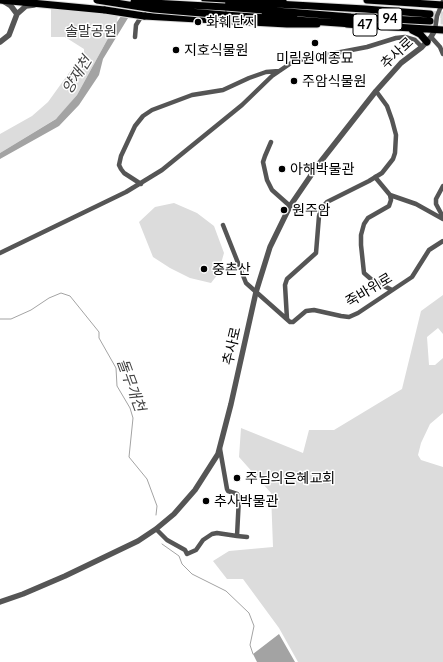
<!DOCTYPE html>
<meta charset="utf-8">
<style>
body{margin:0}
canvas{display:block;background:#fff}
</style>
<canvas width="443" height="662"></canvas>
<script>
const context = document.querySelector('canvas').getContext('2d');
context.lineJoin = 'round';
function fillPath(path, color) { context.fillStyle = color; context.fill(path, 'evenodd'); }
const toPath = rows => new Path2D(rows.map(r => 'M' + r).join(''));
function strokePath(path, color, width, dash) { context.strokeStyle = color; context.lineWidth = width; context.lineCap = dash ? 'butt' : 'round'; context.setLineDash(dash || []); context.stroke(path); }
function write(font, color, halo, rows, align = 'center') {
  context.font = font + ' Lato,"Noto Sans KR",sans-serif'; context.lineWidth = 3; context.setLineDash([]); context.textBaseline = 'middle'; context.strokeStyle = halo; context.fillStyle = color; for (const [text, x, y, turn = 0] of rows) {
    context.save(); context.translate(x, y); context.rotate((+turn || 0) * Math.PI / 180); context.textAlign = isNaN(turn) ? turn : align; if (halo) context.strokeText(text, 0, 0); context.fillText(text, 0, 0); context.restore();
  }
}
const green = toPath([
 [51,9,118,14,117,22,77,95,59,117,0,153,0,134,32,116,48,102,84,52,84,49,65,37,51,37],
 [174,203,197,213,214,226,224,253,218,274,211,283,190,278,170,268,153,257,139,222,155,207],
 [443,295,443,334,438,328,427,337,429,365,435,365,443,358,443,413,430,424,421,443,418,455,421,460,443,467,443,662,298,662,279,628,243,579,227,579,213,561,229,551,273,547,271,493,239,457,241,428,303,453,309,430,334,430,402,389,421,311]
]);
const water = toPath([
 [132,0,139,0,103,59,99,75,79,105,59,126,0,159,0,153,56,119,77,95,117,22],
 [279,634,295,662,257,662,253,654]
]);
const stream = toPath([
 [0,319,11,319,31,310,49,298,61,293,70,296,99,332,99,338,116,368,117,386,130,408,133,418,129,457,147,479,157,506,156,515],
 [162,544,179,556,182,564,192,574,226,591,249,613,254,626,250,645,253,654]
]);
const trunkTunnel = toPath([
 [430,14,443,15],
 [430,21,443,21]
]);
const minor = toPath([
 [435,30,437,16,443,1],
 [135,37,136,25,148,6],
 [431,37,440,47,443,54],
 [271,142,265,156,263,162,267,180,272,190,290,206],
 [375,177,390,195,416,204,443,219],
 [141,184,124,173,121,169,119,165,121,156,135,126,143,116,152,110,192,95,223,90,249,78,266,72,279,71],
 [443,186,436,199,436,204,443,217],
 [390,195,391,200,389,206,368,218,364,224,361,235,361,245,364,273,372,280,392,290],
 [223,225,246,283,290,322,293,322,306,311,314,310,341,316,349,317,358,313,412,277,429,250,443,241],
 [0,253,126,192,162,170,242,105,272,76,294,61,367,47,396,38,405,37,415,40,422,47],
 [287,319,285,285,287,279,316,253,319,216,321,209,327,202,369,181,382,173,393,159,395,153,396,135,392,120,387,106,376,91],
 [156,529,167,540,185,550,187,554,196,550,203,540,212,534,217,533,237,536,239,497,237,494,228,491,227,489,220,449],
 [237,536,247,537]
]);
const tertiary = toPath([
 [3,1,11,6,17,14],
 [17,14,26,6,34,5],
 [0,42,9,35,17,14],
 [0,602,23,594,65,576,138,541,156,529,174,514,195,490,218,454,231,404,256,292,270,247,290,206,318,165,376,91,401,63,422,47,431,37,435,30]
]);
const primary = toPath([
 [0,0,105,10],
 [268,0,283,1],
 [367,0,443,5],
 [265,15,294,15],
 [144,16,287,24,317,24],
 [347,24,443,30],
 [412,30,420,34,427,42]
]);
const trunk = toPath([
 [205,0,365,9,430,14],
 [225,7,351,17,430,21],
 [225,15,352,24]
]);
const primaryBridge = toPath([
 [105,10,144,16]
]);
const trunkBridge = toPath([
 [97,0,154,9,225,15],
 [134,2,225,7]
]);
const markers = [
 [198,22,4,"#000"],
 [315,43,4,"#000"],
 [176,50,4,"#000"],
 [294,81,4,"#000"],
 [282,169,4,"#000"],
 [284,210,4,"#000"],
 [204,269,4,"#000"],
 [237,478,4,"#000"],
 [206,501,4,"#000"]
];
const shields = [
 [390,19,24],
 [365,25,24]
];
const shieldNames = [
 ["94",390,19],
 ["47",365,25]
];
const poiNames = [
 ["화훼단지",206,22],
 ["지호식물원",184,50],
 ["미림원예종묘",315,58,"center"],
 ["주암식물원",302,81],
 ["아해박물관",290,169],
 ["원주암",292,210],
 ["중촌산",212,269],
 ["주님의은혜교회",245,478],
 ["추사박물관",214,501]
];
const parkNames = [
 ["솔말공원",91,31]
];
const streetNames = [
 ["추사로",397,53,-43],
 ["죽바위로",369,290,-31],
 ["추사로",232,346,-77]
];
const waterNames = [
 ["양재천",77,75,-58],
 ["돌무개천",131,385,70]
];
fillPath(green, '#dcdcdc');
fillPath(water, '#a3a3a3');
strokePath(stream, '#a3a3a3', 1);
strokePath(trunkTunnel, '#d9d9d9', 7, [7, 3.5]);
strokePath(primary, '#dbdbdb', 9);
strokePath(trunk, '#dbdbdb', 9);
strokePath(minor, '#555', 4.5);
strokePath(tertiary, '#555', 5.5);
strokePath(primary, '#000', 7);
strokePath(trunk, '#000', 7);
strokePath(primaryBridge, '#dbdbdb', 9, []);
strokePath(trunkBridge, '#dbdbdb', 9, []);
strokePath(primaryBridge, '#000', 7);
strokePath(trunkBridge, '#000', 7);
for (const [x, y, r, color] of markers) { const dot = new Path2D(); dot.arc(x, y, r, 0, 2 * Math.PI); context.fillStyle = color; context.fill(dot); strokePath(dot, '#fff', 1.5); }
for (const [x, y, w] of shields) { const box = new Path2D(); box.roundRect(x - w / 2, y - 11, w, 22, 3); context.fillStyle = '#fff'; context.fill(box); strokePath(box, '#000', 1); }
write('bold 13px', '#000', null, shieldNames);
write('14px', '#000', '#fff', poiNames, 'left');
write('14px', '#333', '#fff', parkNames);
write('14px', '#000', '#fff', streetNames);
write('italic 15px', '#444', '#fff', waterNames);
</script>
